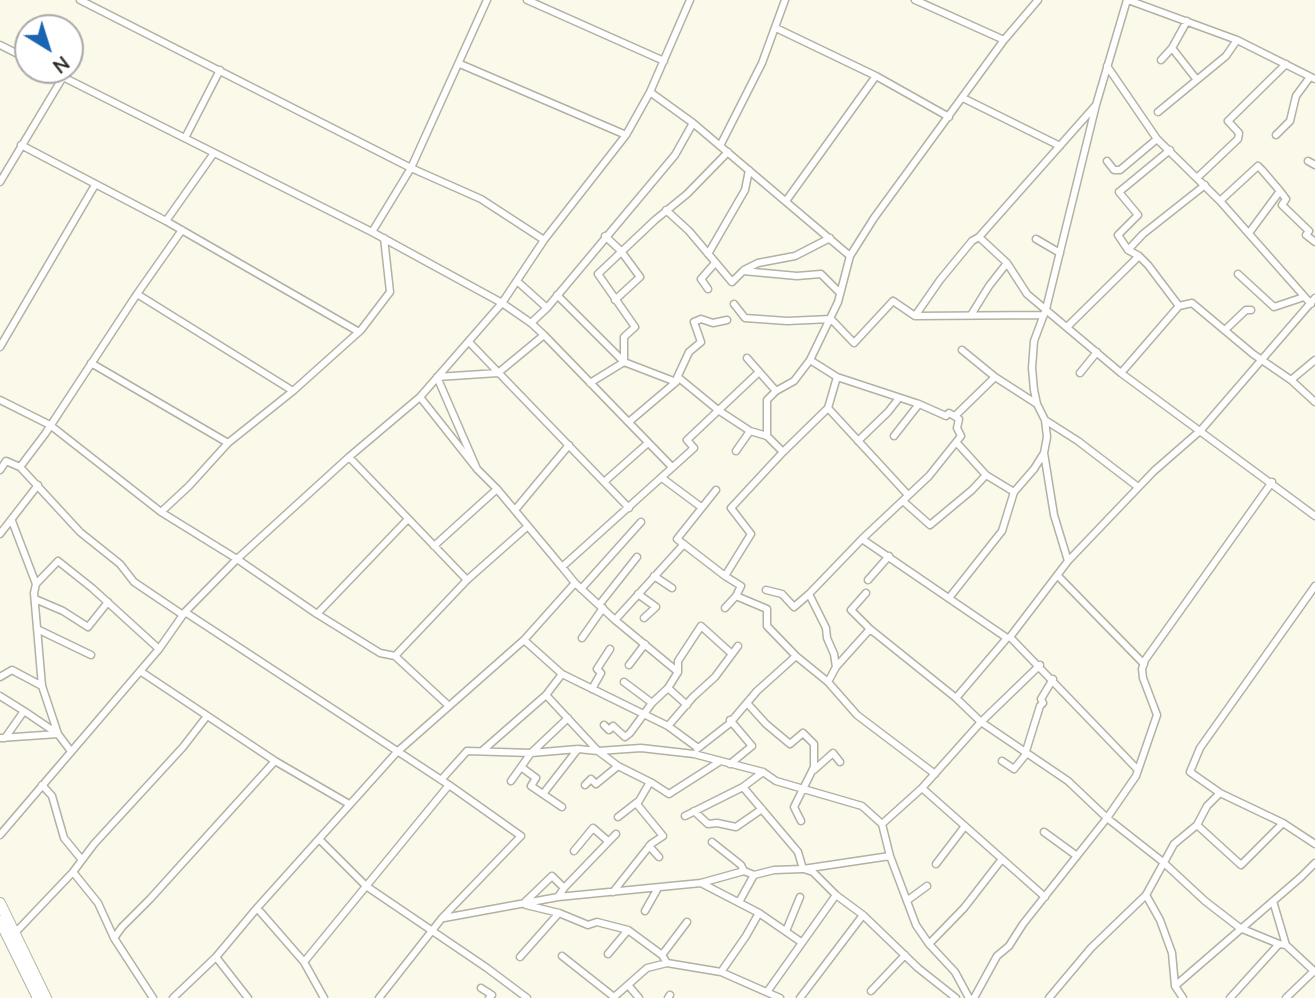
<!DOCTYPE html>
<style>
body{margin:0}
#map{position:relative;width:1315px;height:998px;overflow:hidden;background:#fbf9e9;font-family:"Nunito Sans",sans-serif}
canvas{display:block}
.north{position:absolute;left:14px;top:14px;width:70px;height:70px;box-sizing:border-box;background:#fff;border:2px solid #a9a9a7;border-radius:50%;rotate:142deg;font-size:19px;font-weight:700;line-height:28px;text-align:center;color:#292822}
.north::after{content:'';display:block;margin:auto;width:24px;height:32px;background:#1964b3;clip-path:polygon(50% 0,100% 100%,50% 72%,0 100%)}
</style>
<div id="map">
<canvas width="1315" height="998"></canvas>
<div class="north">N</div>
</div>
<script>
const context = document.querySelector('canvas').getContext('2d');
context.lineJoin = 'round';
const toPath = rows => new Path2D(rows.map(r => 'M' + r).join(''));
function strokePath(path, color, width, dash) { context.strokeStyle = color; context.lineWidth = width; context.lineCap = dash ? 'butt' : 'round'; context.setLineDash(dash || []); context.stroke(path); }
const minor = toPath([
 [80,0,411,168,487,0],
 [527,0,664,61],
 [915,0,1004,40],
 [1128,0,1237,40,1315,79],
 [1187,21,1172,48,1197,80],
 [776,28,876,76,949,117],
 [0,45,28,59],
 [1161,60,1172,48],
 [460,64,626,135],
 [1107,66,1157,139,1220,201,1311,304],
 [49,70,372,232,502,303,531,323,544,335,672,467],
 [650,92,693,123,850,256],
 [963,98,1060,146],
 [1096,105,979,237,1007,263,1027,294,1121,373,1315,516],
 [1158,112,1226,56,1237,40],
 [1276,135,1290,121,1296,96,1310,77],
 [185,138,220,70],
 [21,145,166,221,359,332],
 [720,146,762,63,785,0],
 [1107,161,1114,170,1120,170,1157,139],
 [1308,161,1315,165],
 [1198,177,1238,139,1239,133,1228,121,1286,64],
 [0,182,63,77],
 [1280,191,1286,199,1282,205,1309,231,1306,235,1315,242],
 [786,201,876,76],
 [1220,201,1258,166,1262,170,1280,191,1249,233],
 [666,210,689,231,732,282,743,271,797,276,821,274,840,293],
 [166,221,214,153],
 [372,232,411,168,481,199,544,240],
 [605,236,621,251,640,277,615,300],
 [1036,239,1060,253],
 [1128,250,1118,235,1138,215,1119,192,1170,150],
 [708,254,745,190,749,170],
 [744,270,758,263,795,256,830,238],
 [1238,274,1274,307,1304,297],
 [518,282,547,308],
 [708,289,701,279,715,263],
 [137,294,293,391],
 [557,295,624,362,676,382,679,378,718,410,750,431,767,436],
 [734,304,745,318,787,321,831,319,854,343,893,301,915,316,1044,315],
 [1179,306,1148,265,1139,256,1128,250,1143,234,1205,185],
 [971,315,989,286,1007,263],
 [915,316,940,280,972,241,979,237],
 [531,323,547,308,675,155,693,123],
 [1067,327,1139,256],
 [1225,330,1246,310,1251,310],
 [469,342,629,508],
 [0,347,95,185],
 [962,350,995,377,1037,404],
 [747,358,776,391],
 [91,363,228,443,293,391,361,330,390,292,384,238],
 [1080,373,1097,352],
 [1121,373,1179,306,1192,303,1253,354,1291,380,1315,402],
 [676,380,689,352,701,342,694,322,701,319,713,323,727,320],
 [1291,380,1315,360],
 [590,383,624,362,624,337,635,327,598,274,655,220,687,194,728,152],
 [420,397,477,469,497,489,562,567],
 [0,400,50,425,161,512,237,559,317,614,380,653,395,656,449,706],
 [828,408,908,495],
 [955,416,995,377],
 [1045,420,1078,441,1138,487],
 [630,421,676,382],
 [894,436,919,404],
 [858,441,888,412,899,398],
 [957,443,986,475,1014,492],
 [736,451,750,431],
 [783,452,828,408,837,377,810,360],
 [349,457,467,580],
 [20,467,80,532,120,564,134,582,183,615],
 [477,469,437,377,498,373,544,335],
 [0,470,6,461,20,467,45,434,137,294,182,230],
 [662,478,701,507],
 [604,482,648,443],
 [716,490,677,539,725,576],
 [903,501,930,525,972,490,986,475],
 [515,510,569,445],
 [161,512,189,486,228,443],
 [12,521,36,584,34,593,42,686,58,734,24,711],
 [0,534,38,485],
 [862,539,1007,638,1010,637,1138,770],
 [434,546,497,489],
 [1068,561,1054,515,1044,453,1047,437,1045,420,1037,404,1034,390,1032,368,1034,341,1046,309,1096,105,1127,0],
 [654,576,672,588],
 [1058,576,1144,664],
 [868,580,889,556],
 [575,583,562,567,694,448,687,440,759,372],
 [36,584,58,561,92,588,159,649],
 [1315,586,1200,748,1190,772,1220,793,1283,823,1315,844],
 [581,589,641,522],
 [766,590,782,594,794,607,809,594,862,539,929,476,961,436,957,428,959,419,949,413,946,416,919,404,837,377],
 [866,593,851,610,870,629,956,698,981,722,1068,781,1107,818,1163,862,1205,901,1240,928,1279,944,1286,945,1315,972],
 [638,594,656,607,644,618],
 [809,594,826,628,827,638,834,654,836,667,828,682],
 [949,598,1002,531,1014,492,1034,469,1044,453],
 [35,599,63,611,88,627,108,602],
 [599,605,637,557],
 [725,608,736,596],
 [185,612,449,785,521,836,442,918,379,998],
 [317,614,408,519],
 [615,620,678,672],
 [37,629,91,655],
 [1010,637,1068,561,1154,471,1201,430,1315,298],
 [582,638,603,608],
 [524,640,562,674,668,726,698,748],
 [395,656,467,580,528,526],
 [629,665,645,644],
 [836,667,870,629],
 [140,671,275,761],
 [0,677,12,670,42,686],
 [624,682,652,703],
 [668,688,687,705],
 [592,689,601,673,597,669,610,649],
 [546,695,598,751,618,766,652,783,669,794,719,762],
 [0,696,24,711,5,738],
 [956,698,1007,638],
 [747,703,766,724,790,744,803,733,814,744,814,767,794,807,801,821],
 [730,720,752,746,730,764],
 [604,725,609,730,613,726,625,737,630,733,652,703,668,688,678,672,678,661,701,626,732,654],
 [668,726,693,697,715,677,738,646],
 [0,738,58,734,70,750],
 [697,749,729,724,757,691,796,656],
 [482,751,546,695,562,674],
 [1026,751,1040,706,1043,703,1041,699,1053,679],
 [1002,761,1014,769,1027,753],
 [521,767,536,778,531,786,562,807],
 [814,770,833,753,840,762],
 [935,774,857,715,828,682,796,656,767,626,767,609,736,596,741,586,725,576,751,534,731,508,783,452,767,436,767,400,776,391,794,381,810,360,838,302,850,256,874,218,1004,40,1038,0],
 [441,780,467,751,531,753,578,749,598,751,641,748,694,754,763,772,776,781,862,806,882,824,890,856,916,925,929,944,955,972,969,998],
 [511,781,531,753,568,718],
 [42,785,52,796,64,838,82,860],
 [585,785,591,779,596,784,618,766],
 [743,787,798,852,803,869],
 [922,788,1045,897],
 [543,794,578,749],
 [694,811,708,824,717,823,736,827,762,809],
 [685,816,743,787,763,772],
 [618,817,636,803],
 [882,824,922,788,981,722,1040,665],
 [1197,825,1241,865,1283,823],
 [1044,832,1077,856],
 [0,835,159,649,185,612,237,559,349,457,420,397,502,303,544,240,626,135,650,92,690,0],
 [319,839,366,886,487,968,527,998],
 [712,842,741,865,744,871],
 [649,846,659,857],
 [574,851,593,828,608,841],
 [936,864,965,826],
 [804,869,813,872,836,895,863,915,918,968,956,998],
 [73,872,98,903,114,938,153,998],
 [701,883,759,913,801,942],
 [613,892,651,844,663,836,636,803,639,801,650,782],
 [1146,895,1160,920,1172,953,1175,986,1183,998],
 [558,897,564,888,616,834],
 [908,900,927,886],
 [1273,901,1286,945],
 [525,902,552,876,564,888],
 [739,902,754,875],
 [526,905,559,913,588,925,597,922,628,930,662,955,667,963,721,972,780,998],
 [257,908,304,962,324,998],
 [645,911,658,888],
 [444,918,558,897,701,883,744,871,754,875,774,870,803,869,890,856],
 [786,931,800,897],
 [15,933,73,872,94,844,183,747,207,716],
 [114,938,122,927,150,899,275,761,349,804],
 [929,944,964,908,1002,859],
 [608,954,628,930],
 [662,955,687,922],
 [562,956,614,997],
 [216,957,248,998],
 [520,957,559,913],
 [304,962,449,785],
 [721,972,746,936,759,913],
 [628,985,639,998],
 [1175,986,1301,877,1315,863],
 [481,988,492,995,489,998],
 [871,991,905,955],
 [767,992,836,895],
 [173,998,216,957,257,908,397,752,524,640,575,583,615,620,684,544],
 [613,998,647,968,667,963],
 [668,998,670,995],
 [800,998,863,915],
 [974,998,997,956,1009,946,1023,924,1107,818,1136,776,1157,715,1143,678,1142,669,1145,660,1272,482],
 [1049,998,1091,948,1146,895,1174,844,1197,825,1207,806,1220,793],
 [1230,998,1279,944],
 [1286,998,1314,971]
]);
const primary = toPath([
 [0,903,46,998],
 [0,921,38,998]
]);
strokePath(minor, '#b3b1a2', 9);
strokePath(primary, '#b3b1a2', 12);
strokePath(minor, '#fff', 6);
strokePath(primary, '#fff', 10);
</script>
